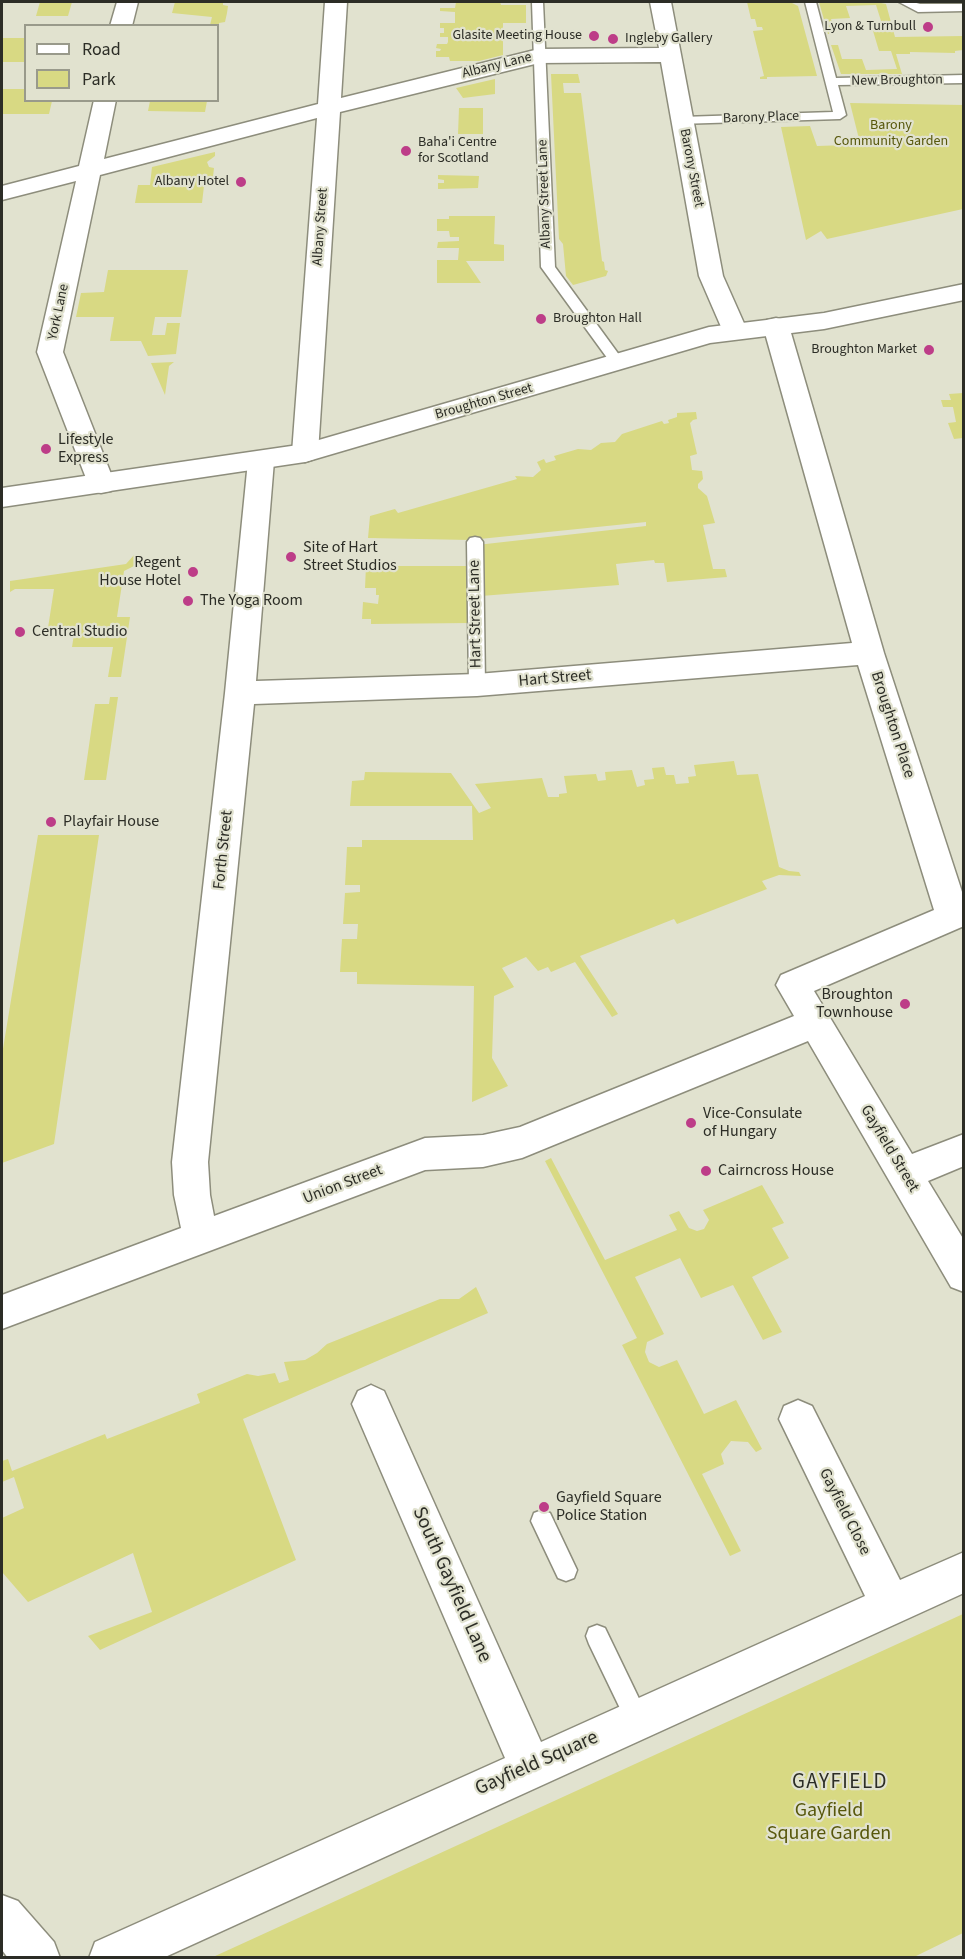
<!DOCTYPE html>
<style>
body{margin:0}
#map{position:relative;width:965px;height:1959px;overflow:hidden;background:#e1e2cf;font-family:"Source Sans 3",sans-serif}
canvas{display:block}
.frame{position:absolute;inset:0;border:3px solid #2c2d26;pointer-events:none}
.legend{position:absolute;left:24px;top:24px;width:195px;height:78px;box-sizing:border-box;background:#e1e2cf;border:2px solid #999a8b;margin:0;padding:8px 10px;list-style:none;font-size:18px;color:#2c2d26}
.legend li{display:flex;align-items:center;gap:12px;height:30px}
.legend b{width:30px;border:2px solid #999a8b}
</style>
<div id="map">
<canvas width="965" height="1959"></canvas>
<div class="frame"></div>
<ul class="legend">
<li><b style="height:8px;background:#fff"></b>Road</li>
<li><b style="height:16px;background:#d8d983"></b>Park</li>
</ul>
</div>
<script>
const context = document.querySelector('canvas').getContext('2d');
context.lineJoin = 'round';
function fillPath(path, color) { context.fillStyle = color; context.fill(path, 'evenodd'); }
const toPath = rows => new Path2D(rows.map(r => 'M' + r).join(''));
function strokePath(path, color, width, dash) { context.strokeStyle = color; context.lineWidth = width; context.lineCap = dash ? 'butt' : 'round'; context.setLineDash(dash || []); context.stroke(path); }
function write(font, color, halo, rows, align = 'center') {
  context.font = font + ' "Source Sans 3",sans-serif'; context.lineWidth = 4.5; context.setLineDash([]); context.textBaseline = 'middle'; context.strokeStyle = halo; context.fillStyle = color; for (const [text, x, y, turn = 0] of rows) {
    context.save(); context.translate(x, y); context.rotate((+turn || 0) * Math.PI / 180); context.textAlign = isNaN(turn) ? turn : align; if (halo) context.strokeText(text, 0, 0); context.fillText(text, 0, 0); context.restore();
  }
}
const green = toPath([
 [40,2,72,2,68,16,36,16],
 [175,2,223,2,223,5,228,6,227,13,225,22,219,23,218,36,218,26,210,25,212,17,172,13],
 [456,2,500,2,501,5,526,5,526,23,503,23,503,55,479,61,450,61,449,57,436,57,436,51,440,51,441,49,436,48,437,44,447,44,448,42,448,37,440,37,440,33,444,33,444,28,440,28,440,23,455,23,455,12,440,11,440,8,455,8],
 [747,2,790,2,798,6,817,76,767,77,767,79,760,79,760,77,764,76,753,31,763,30,762,27,757,27,755,19,751,19],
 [819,2,876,2,886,4,895,37,963,36,963,50,955,51,955,53,910,52,910,54,896,54,902,74,841,74,831,45,838,45,842,59,862,59,866,70,897,69,891,51,879,51,871,24,882,24,876,5,846,6,850,18,831,19,835,34,828,34],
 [2,38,25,38,25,62,2,62],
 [551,74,578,74,580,83,563,83,564,93,581,93,602,261,604,262,605,270,608,271,606,276,573,285,566,276,563,244,559,239],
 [495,79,495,94,463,98,456,88],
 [2,89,25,89,26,100,52,101,49,114,2,114],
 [150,101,150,100,207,101,205,112,148,111],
 [850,103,963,105,963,209,827,239,821,231,806,240,781,127,810,126,817,146,847,145,846,140,859,139],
 [459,108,483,108,483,134,458,134],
 [215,152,215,156,207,162,209,167,214,168,212,186,204,186,202,203,135,203,138,185,150,185,152,167],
 [438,175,479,176,478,188,438,189,438,183,444,183,444,180,438,179],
 [449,216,495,216,494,244,504,245,504,261,466,261,481,283,437,283,437,260,458,260,459,248,437,248,438,242,459,241,459,237,450,237,449,231,437,231,437,219,449,219],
 [108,270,188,270,181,317,155,317,152,335,165,335,167,323,180,323,176,354,148,356,141,341,110,341,114,317,76,317,81,293,104,292],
 [174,362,169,366,165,395,151,363],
 [963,393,963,438,954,439,948,423,956,422,953,407,943,407,941,400,951,400,949,394],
 [696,412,697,419,693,420,690,423,697,454,690,456,692,470,702,471,703,479,698,484,698,488,707,496,715,523,703,525,713,569,725,569,727,577,667,582,664,563,655,563,654,560,616,564,619,585,481,596,477,545,646,526,646,522,470,540,368,538,370,516,395,509,398,513,517,479,515,476,533,477,541,470,537,462,544,459,546,463,556,460,554,456,578,449,591,450,601,443,615,442,622,434,662,421,664,424,669,423,668,420,677,417,677,413],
 [134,555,144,557,144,561,124,571,117,617,130,617,121,677,108,677,113,647,72,647,75,628,48,628,54,589,15,589,10,592,10,581,126,564],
 [366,566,471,566,469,623,371,624,371,619,362,619,363,602,378,604,379,595,376,595,376,588,365,588],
 [110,697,118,697,106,780,84,780,95,704,109,704],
 [734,761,737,775,758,774,779,867,789,871,799,872,801,876,779,875,762,881,767,889,677,924,674,919,580,956,618,1014,612,1017,575,962,551,972,548,967,538,971,526,957,502,968,514,987,494,996,492,1058,508,1086,472,1102,474,986,357,984,357,972,340,972,342,939,357,939,358,924,343,924,345,893,360,892,360,885,345,885,347,847,362,847,362,840,473,840,472,806,350,806,352,781,364,780,365,772,451,773,479,813,491,808,475,784,542,778,548,797,559,797,559,794,567,793,564,776,596,774,598,781,606,780,605,772,632,770,637,787,645,785,644,780,654,779,652,768,664,767,666,775,674,775,676,784,689,783,688,777,696,776,694,765],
 [38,835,99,835,54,1144,2,1163,2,1055],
 [551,1158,605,1260,677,1230,669,1215,679,1211,689,1228,697,1231,704,1229,709,1220,703,1210,762,1185,784,1223,772,1228,789,1258,752,1277,782,1332,763,1340,733,1285,701,1298,680,1258,635,1277,664,1334,647,1342,645,1352,649,1362,659,1367,677,1360,704,1414,736,1400,762,1449,756,1452,748,1442,731,1441,721,1454,724,1464,702,1474,741,1551,730,1556,622,1345,637,1338,545,1161],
 [476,1287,488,1313,243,1419,296,1560,100,1650,88,1636,152,1612,133,1553,28,1602,2,1572,2,1518,24,1508,14,1477,2,1482,2,1461,8,1459,12,1471,105,1434,107,1439,200,1403,197,1394,247,1374,258,1376,275,1373,279,1383,289,1380,284,1362,305,1360,317,1353,327,1344,440,1299,459,1299],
 [963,1614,963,1933,914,1957,213,1957]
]);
const service = toPath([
 [532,2,543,2,555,267,625,363,618,368,613,366,541,267,532,2],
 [805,2,816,2,836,78,964,75,964,83,838,85,846,115,840,119,678,124,676,121,682,117,833,112,805,2],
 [899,2,913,2,920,4,964,4,964,11,918,12,899,2],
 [475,537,480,538,483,542,485,685,483,689,477,691,471,689,469,685,467,542,470,538,475,537],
 [542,1510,550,1513,577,1570,574,1578,566,1581,558,1578,531,1521,534,1513,542,1510],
 [597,1625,605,1628,645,1711,648,1719,645,1727,637,1730,629,1727,589,1644,586,1636,589,1628,597,1625]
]);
const minor = toPath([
 [117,2,138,2,132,26,110,26,117,2],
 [325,2,347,2,341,98,539,49,659,48,650,2,671,2,723,276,747,330,743,336,734,338,725,336,699,276,661,62,539,63,340,112,318,453,314,459,305,462,296,459,292,453,317,118,100,175,63,352,115,484,111,491,101,493,91,491,37,352,76,181,2,200,2,186,79,166,94,100,116,100,104,159,318,104,325,2],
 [776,318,785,320,789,326,884,653,964,898,964,926,814,991,912,1154,964,1134,964,1166,928,1181,964,1240,964,1292,951,1287,808,1041,522,1158,483,1167,425,1170,2,1329,2,1295,181,1228,174,1195,172,1162,225,693,248,461,252,454,261,452,270,454,274,461,256,681,477,674,852,643,763,326,767,320,776,318],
 [858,665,934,910,781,975,776,985,794,1016,520,1127,483,1135,425,1138,214,1216,210,1195,208,1162,254,704,477,696,858,665],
 [371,1385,384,1391,541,1742,865,1596,779,1419,784,1406,798,1400,812,1406,900,1580,964,1552,964,1593,163,1958,89,1958,95,1942,505,1758,352,1404,358,1391,371,1385]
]);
const secondary = toPath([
 [964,284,964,300,824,329,710,343,305,462,2,507,2,488,305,444,709,327,824,313,964,284]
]);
const primary = toPath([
 [2,1895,18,1901,54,1942,60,1958,8,1958,2,1950,2,1895]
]);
const markers = [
 [928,27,6,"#bd3d88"],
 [594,36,6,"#bd3d88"],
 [613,39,6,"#bd3d88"],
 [406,151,6,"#bd3d88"],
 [241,182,6,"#bd3d88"],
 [541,319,6,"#bd3d88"],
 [929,350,6,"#bd3d88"],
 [46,449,6,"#bd3d88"],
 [291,557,6,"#bd3d88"],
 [193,572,6,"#bd3d88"],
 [188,601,6,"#bd3d88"],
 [20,632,6,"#bd3d88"],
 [51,822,6,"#bd3d88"],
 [905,1004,6,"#bd3d88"],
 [691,1123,6,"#bd3d88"],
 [706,1171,6,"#bd3d88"],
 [544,1507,6,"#bd3d88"]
];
const farPoinames = [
 ["Lyon & Turnbull",916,27],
 ["Glasite Meeting House",582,36],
 ["Ingleby Gallery",625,39,"left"],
 ["Baha'i Centre",418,143,"left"],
 ["for Scotland",418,159,"left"],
 ["Albany Hotel",229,182],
 ["Broughton Hall",553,319,"left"],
 ["Broughton Market",917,350]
];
const farStreetnames = [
 ["Albany Lane",497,66,-14],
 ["New Broughton",897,81,-1],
 ["Barony Place",761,118,-2],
 ["Barony Street",691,168,79],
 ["Albany Street Lane",545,194,-92],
 ["Albany Street",321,227,-86],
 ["York Lane",59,312,-78],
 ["Broughton Street",484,402,-16]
];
const farParknames = [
 ["Barony",891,126],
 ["Community Garden",891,142]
];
const poiNames = [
 ["Lifestyle",58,440],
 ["Express",58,458],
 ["Site of Hart",303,548],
 ["Street Studios",303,566],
 ["Regent",181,563,"right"],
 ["House Hotel",181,581,"right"],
 ["The Yoga Room",200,601],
 ["Central Studio",32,632],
 ["Playfair House",63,822],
 ["Broughton",893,995,"right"],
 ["Townhouse",893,1013,"right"],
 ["Vice-Consulate",703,1114],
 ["of Hungary",703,1132],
 ["Cairncross House",718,1171],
 ["Gayfield Square",556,1498],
 ["Police Station",556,1516]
];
const streetNames = [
 ["Hart Street Lane",476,614,-91],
 ["Hart Street",555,679,-5],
 ["Broughton Place",892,725,72],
 ["Forth Street",224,850,-84],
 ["Gayfield Street",889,1149,59],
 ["Union Street",343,1185,-21],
 ["Gayfield Close",844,1512,63]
];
const nearStreetnames = [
 ["South Gayfield Lane",451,1585,66],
 ["Gayfield Square",537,1764,-24]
];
const nearParknames = [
 ["Gayfield",829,1812],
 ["Square Garden",829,1835]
];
const nearNeighbourhoodnames = [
 ["GAYFIELD",840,1783]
];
fillPath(green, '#d8d983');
strokePath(service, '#8d8d7c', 3);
strokePath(minor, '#8d8d7c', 3);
strokePath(secondary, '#8d8d7c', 3);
strokePath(primary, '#8d8d7c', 3);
fillPath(service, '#fff');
fillPath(minor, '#fff');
fillPath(secondary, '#fff');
fillPath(primary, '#fff');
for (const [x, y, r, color] of markers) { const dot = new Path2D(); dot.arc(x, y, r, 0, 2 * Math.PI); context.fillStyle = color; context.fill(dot); strokePath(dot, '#e1e2cf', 2); }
write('14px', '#2c2d26', '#e1e2cf', farPoinames, 'right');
write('14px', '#2c2d26', '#e1e2cf', farStreetnames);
write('14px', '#57570b', '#e1e2cf', farParknames);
write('16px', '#2c2d26', '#e1e2cf', poiNames, 'left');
write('16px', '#2c2d26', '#e1e2cf', streetNames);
write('20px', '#2c2d26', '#e1e2cf', nearStreetnames);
write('20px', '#57570b', '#e1e2cf', nearParknames);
context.letterSpacing = '1.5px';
write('21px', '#2c2d26', '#e1e2cf', nearNeighbourhoodnames);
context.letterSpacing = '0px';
</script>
